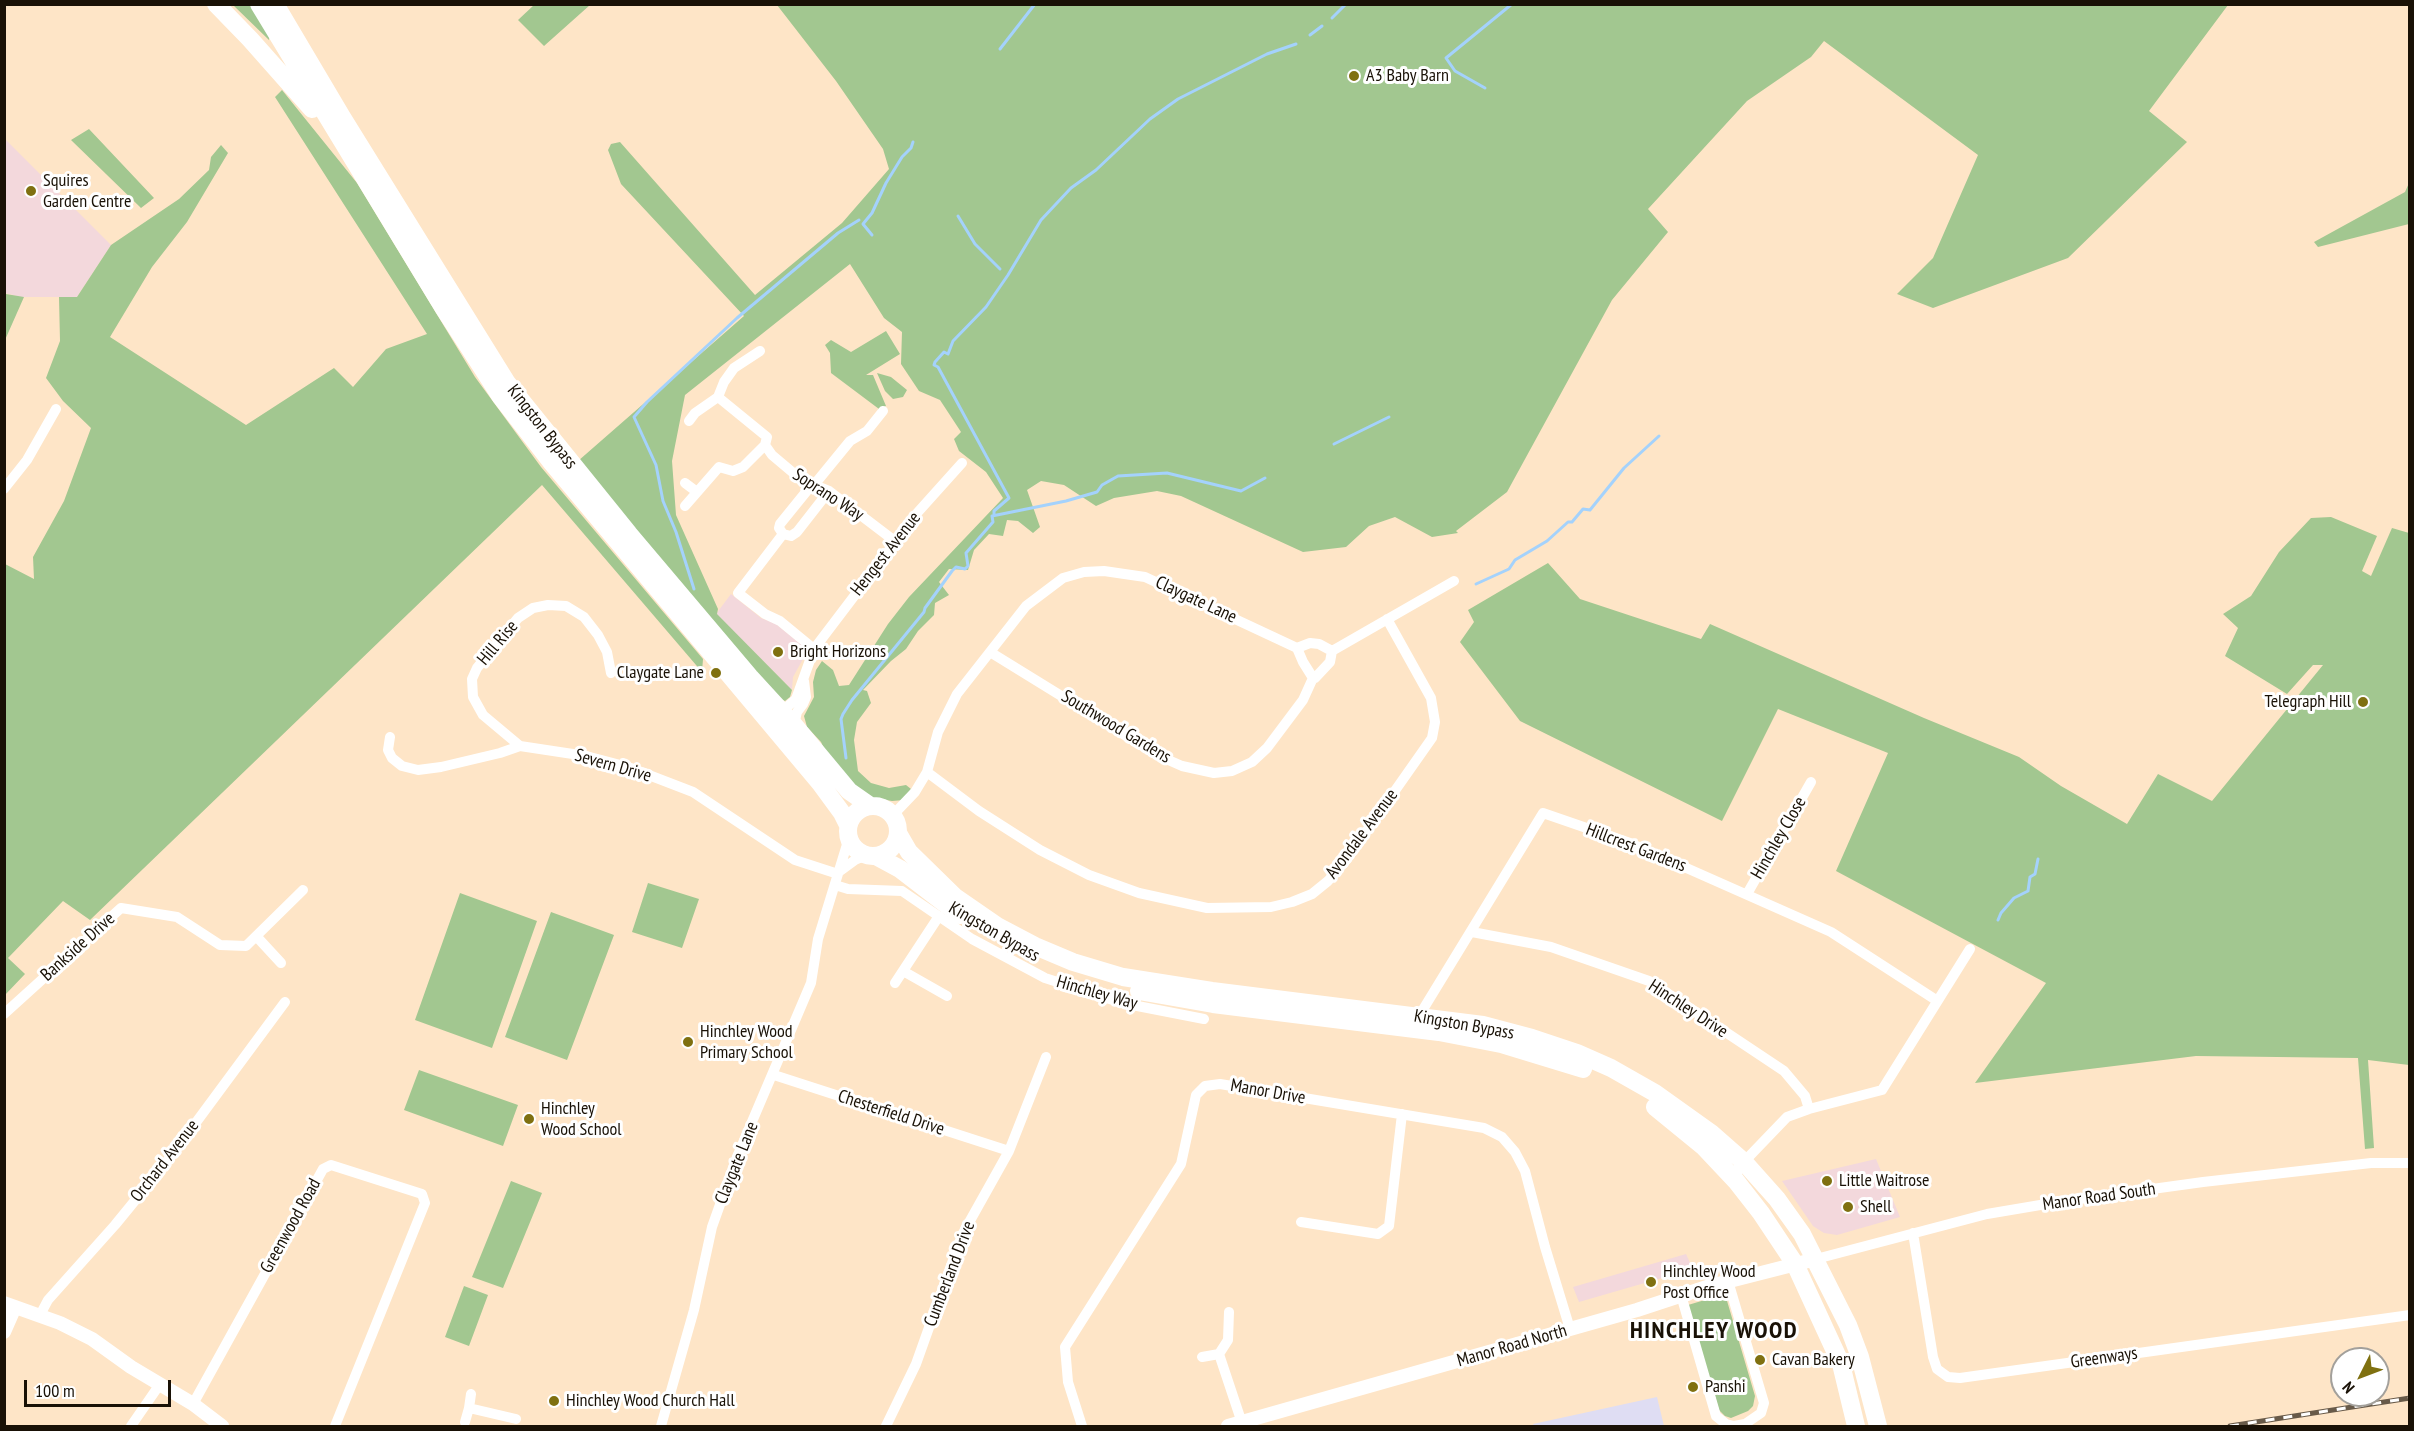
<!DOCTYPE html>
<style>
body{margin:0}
#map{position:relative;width:2414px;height:1431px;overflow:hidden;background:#fee5c7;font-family:"PT Sans Narrow",sans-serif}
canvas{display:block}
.frame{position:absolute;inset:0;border:6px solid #191106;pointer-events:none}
.north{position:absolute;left:2330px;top:1347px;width:60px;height:60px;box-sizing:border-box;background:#fff;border:2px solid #a3a09b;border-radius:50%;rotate:228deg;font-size:16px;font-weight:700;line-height:24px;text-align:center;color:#191106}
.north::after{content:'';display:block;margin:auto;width:21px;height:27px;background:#7f7010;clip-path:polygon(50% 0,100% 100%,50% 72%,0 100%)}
.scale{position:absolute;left:24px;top:1380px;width:147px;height:27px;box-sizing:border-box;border:3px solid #191106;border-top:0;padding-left:8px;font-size:18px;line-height:21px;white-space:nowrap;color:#191106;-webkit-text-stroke:4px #fff;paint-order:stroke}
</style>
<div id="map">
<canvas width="2414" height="1431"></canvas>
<div class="frame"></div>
<div class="north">N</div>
<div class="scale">100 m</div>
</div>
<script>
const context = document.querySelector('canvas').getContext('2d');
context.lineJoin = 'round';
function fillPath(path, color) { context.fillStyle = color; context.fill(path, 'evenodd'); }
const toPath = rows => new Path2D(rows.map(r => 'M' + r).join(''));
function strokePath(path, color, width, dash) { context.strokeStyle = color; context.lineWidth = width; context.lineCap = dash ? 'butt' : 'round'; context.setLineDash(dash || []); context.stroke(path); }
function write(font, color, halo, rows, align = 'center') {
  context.font = font + ' "PT Sans Narrow",sans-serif'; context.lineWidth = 6; context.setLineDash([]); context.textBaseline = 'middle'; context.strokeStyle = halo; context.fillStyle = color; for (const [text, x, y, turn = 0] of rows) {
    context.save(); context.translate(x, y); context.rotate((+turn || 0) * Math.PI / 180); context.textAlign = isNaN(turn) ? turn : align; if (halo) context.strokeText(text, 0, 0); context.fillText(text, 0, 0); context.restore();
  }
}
const commercial = toPath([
 [4,138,111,245,77,297,21,297,5,293],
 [731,594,761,618,776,624,808,650,793,677,792,690,716,614],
 [1876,1159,1900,1217,1837,1235,1824,1233,1813,1226,1782,1181],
 [1686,1254,1693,1269,1579,1302,1573,1287]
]);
const industrial = toPath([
 [1657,1397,1664,1426,1534,1426,1533,1424]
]);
const green = toPath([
 [233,5,251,5,270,35,269,40],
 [534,5,534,4,590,5,544,46,518,20],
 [777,5,2228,5,2149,111,2187,142,2068,258,1933,308,1897,294,1933,258,1978,155,1824,41,1811,57,1747,101,1648,209,1668,232,1612,300,1507,492,1456,531,1458,533,1432,537,1395,517,1369,526,1346,547,1303,552,1181,496,1157,491,1114,498,1096,506,1064,485,1041,481,1027,490,1040,527,1033,533,1018,521,1007,520,1003,536,989,534,974,550,968,570,949,569,939,582,949,595,935,603,934,615,918,631,906,649,891,661,863,690,867,691,871,703,857,722,854,740,858,771,871,783,889,788,906,785,911,789,904,800,892,801,874,798,855,787,828,757,821,742,807,727,804,716,814,697,813,682,816,670,822,661,833,670,839,686,849,685,888,624,909,597,1003,498,986,472,959,451,954,439,961,432,940,400,919,391,901,364,902,332,884,318,850,264,685,395,672,461,676,515,718,609,717,614,792,690,790,697,785,701,778,698,578,461,744,316,621,184,608,150,611,144,620,142,755,295,842,223,889,169,883,149,836,81],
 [282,90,357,183,475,377,541,467,703,659,702,672,542,485,90,920,63,901,8,958,25,974,5,995,5,564,34,579,33,557,64,501,91,428,63,401,46,378,60,341,59,297,77,297,111,245,179,199,209,170,211,157,221,145,228,153,187,222,152,267,110,337,246,425,334,368,353,387,386,349,427,334,275,97],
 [89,129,154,198,141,208,71,140],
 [2409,183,2409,224,2318,247,2314,242,2405,192],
 [6,294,24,297,5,340,4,297],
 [886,331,900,354,866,375,873,375,886,406,879,409,831,373,830,353,825,345,831,340,851,352],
 [877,373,891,377,907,390,903,397,893,399,885,391],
 [2331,517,2377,536,2362,571,2371,576,2392,528,2409,533,2409,1065,2368,1060,2374,1148,2365,1149,2358,1058,2196,1056,1975,1083,2046,983,1836,871,1888,753,1778,709,1722,821,1520,721,1460,642,1474,622,1468,610,1548,563,1580,599,1701,639,1710,624,1924,718,2019,757,2061,786,2127,824,2158,774,2212,801,2323,665,2313,665,2287,694,2225,656,2238,628,2223,614,2251,596,2279,552,2311,518],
 [648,883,699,899,682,948,632,932],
 [460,893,537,921,492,1048,415,1020],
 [551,912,614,935,567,1060,505,1037],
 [419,1070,518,1105,503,1146,404,1110],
 [511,1181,542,1193,503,1288,472,1277],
 [464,1286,488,1295,469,1346,445,1337],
 [1725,1294,1755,1396,1753,1406,1748,1411,1731,1418,1725,1416,1719,1410,1688,1305]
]);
const stream = toPath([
 [1332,18,1346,4],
 [1310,35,1322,26],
 [1000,49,1035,4],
 [1485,88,1455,71,1446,58,1512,4],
 [958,216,975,244,1000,269],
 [872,235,863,224,872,213,886,183,902,157,911,148,913,142],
 [1334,444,1389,417],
 [994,515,994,511,1009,498,938,367,934,365,935,362,944,352,948,354,953,341,986,307,1008,275,1041,220,1071,188,1096,170,1150,119,1178,99,1267,54,1296,44],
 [1476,584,1509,569,1515,560,1547,541,1568,522,1572,522,1583,509,1590,510,1624,468,1659,436],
 [694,589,676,532,663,501,656,465,634,417,647,402,737,318,838,233,859,220],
 [846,758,841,719,843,714,852,700,924,612,925,608,952,571,956,567,965,569,968,566,966,553,993,522,992,516,1066,501,1097,492,1102,485,1118,476,1167,473,1241,491,1265,478],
 [1998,920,2001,913,2014,898,2028,891,2030,877,2035,874,2038,859]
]);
const street = toPath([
 [718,397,724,382,734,368,760,351],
 [689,421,695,413,718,397,767,437,765,445],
 [685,483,697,492],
 [814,485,850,441,867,431,883,411],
 [4,489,27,460,56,409],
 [685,506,719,467,733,471,743,467,765,445,772,455,810,487,814,485,829,491,896,542],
 [783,534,779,528,780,524,810,487],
 [814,649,918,512,962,463],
 [1332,651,1319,644,1310,643,1297,648,1303,662,1313,678,1315,678,1330,662,1332,651,1454,581],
 [990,652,1157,755,1182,766,1214,773,1232,771,1252,762,1267,748,1303,700,1313,678],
 [779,714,796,699,814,649,780,621,765,614,738,593,783,534,791,536,797,532,829,491],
 [794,725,797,712,803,704,806,697,804,681],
 [390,737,388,750,392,758,402,766,418,770,441,767,500,753,520,746,586,756,628,767,693,792,795,860,838,874],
 [520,746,483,715,473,697,472,679,477,668,518,618,533,608,548,605,566,606,584,617,598,635,607,652,611,673],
 [927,772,979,811,1040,850,1089,875,1139,893,1207,908,1271,907,1292,902,1312,894,1328,881,1347,859,1432,738,1435,722,1431,698,1387,619],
 [893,815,915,792,927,772,938,732,957,694,1026,606,1063,578,1084,572,1104,571,1145,577,1297,648],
 [840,871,855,860,867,855],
 [835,885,848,889,902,891,972,939,1045,978,1122,1003,1204,1019],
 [1747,894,1811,782],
 [1472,932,1551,947,1649,981,1784,1071,1805,1096,1809,1109],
 [257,937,281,963],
 [903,971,947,996],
 [895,983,939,916],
 [4,1014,121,908,177,917,220,945,246,946,303,890],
 [1419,1016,1543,813,1630,843,1831,932,1936,1000],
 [774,1075,1009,1151],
 [1736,1181,1738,1168,1787,1117,1809,1109,1882,1090,1970,949],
 [1301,1222,1378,1234,1389,1226,1402,1114],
 [1913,1233,1933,1357,1937,1369,1948,1377,1960,1378,2410,1315],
 [1816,1259,1987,1214,2058,1202,2203,1182,2371,1163,2410,1163],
 [1681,1295,1716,1416,1726,1424,1734,1426,1745,1424,1761,1413,1764,1403,1728,1281],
 [40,1315,48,1300,115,1225,169,1159,285,1002],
 [1219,1354,1242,1423],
 [1202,1357,1219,1354,1228,1340,1229,1312],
 [193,1404,323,1169,331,1165,422,1194,425,1203,335,1426],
 [469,1408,471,1394],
 [465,1422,469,1408,516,1419],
 [131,1426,160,1384],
 [661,1426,694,1310,712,1227,737,1157,811,983,818,939,849,838],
 [886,1426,916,1364,962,1235,1009,1151,1046,1057],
 [1082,1426,1068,1382,1065,1347,1181,1164,1196,1095,1205,1086,1220,1084,1484,1128,1502,1137,1515,1152,1525,1171,1545,1247,1570,1329]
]);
const secondary = toPath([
 [4,1303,60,1323,92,1339,131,1367,193,1404,222,1426],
 [4,1332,15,1307],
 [1228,1426,1637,1310,1710,1286,1816,1259]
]);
const highway = toPath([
 [216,4,250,39,312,109],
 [259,4,443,307,501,397,552,463,820,783,842,813,848,825],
 [275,4,342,117,507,383,629,534,750,677,794,725,849,791,869,805],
 '848 831a25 25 0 1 1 50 0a25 25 0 1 1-50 0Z',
 [898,833,909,852,955,897,997,926,1035,946,1073,962,1123,977,1212,991,1483,1025,1532,1038,1577,1053,1611,1068,1655,1093,1711,1133,1744,1162,1777,1199,1802,1234,1848,1325,1860,1357,1878,1426],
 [876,856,900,869,960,915],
 [1139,991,1213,1004,1439,1032,1501,1044,1583,1069],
 [1655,1107,1704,1147,1736,1181,1761,1213,1795,1264,1841,1364,1856,1426]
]);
const rail = toPath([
 [2230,1426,2410,1398]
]);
const markers = [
 [1354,76,6,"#7f7010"],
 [31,191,6,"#7f7010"],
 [778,652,6,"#7f7010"],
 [716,673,6,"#7f7010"],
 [2363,702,6,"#7f7010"],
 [688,1042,6,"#7f7010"],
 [529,1119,6,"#7f7010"],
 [1827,1181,6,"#7f7010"],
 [1848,1207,6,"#7f7010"],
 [1651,1282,6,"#7f7010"],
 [1760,1360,6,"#7f7010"],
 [1693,1387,6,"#7f7010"],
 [554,1401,6,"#7f7010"]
];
const poiNames = [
 ["A3 Baby Barn",1366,76],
 ["Squires",43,181],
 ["Garden Centre",43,202],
 ["Bright Horizons",790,652],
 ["Claygate Lane",704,673,"right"],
 ["Telegraph Hill",2351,702,"right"],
 ["Hinchley Wood",700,1032],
 ["Primary School",700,1053],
 ["Hinchley",541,1109],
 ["Wood School",541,1130],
 ["Little Waitrose",1839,1181],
 ["Shell",1860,1207],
 ["Hinchley Wood",1663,1272],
 ["Post Office",1663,1293],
 ["Cavan Bakery",1772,1360],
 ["Panshi",1705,1387],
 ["Hinchley Wood Church Hall",566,1401]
];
const streetNames = [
 ["Kingston Bypass",542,427,52],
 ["Soprano Way",828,495,33],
 ["Hengest Avenue",886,554,-52],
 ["Claygate Lane",1196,600,25],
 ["Hill Rise",498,643,-50],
 ["Southwood Gardens",1116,727,31],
 ["Severn Drive",613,766,16],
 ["Avondale Avenue",1362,834,-53],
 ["Hinchley Close",1779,838,-60],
 ["Hillcrest Gardens",1636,848,21],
 ["Kingston Bypass",994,932,30],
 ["Bankside Drive",78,947,-42],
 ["Hinchley Way",1097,993,16],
 ["Hinchley Drive",1688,1009,33],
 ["Kingston Bypass",1464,1025,10],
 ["Manor Drive",1268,1092,10],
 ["Chesterfield Drive",891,1113,18],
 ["Orchard Avenue",165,1161,-52],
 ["Claygate Lane",737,1163,-68],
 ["Manor Road South",2099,1197,-8],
 ["Greenwood Road",291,1226,-61],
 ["Cumberland Drive",950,1274,-69],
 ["Manor Road North",1512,1346,-16],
 ["Greenways",2104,1358,-8]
];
const districtNames = [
 ["HINCHLEY WOOD",1714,1331]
];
fillPath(commercial, '#f3d8dc');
fillPath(industrial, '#dfddf3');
fillPath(green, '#a2c790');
strokePath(stream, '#a4d2fc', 3);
strokePath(street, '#fff', 10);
strokePath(secondary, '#fff', 14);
strokePath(highway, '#fff', 18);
strokePath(rail, '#685a49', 5);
strokePath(rail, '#fff', 3, [9]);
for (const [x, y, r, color] of markers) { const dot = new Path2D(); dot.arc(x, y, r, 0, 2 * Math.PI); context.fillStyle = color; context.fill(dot); strokePath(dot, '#fff', 2); }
write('18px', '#191106', '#fff', poiNames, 'left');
write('18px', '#191106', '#fff', streetNames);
context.letterSpacing = '1.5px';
write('bold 24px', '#191106', '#fff', districtNames);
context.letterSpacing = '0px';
</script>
